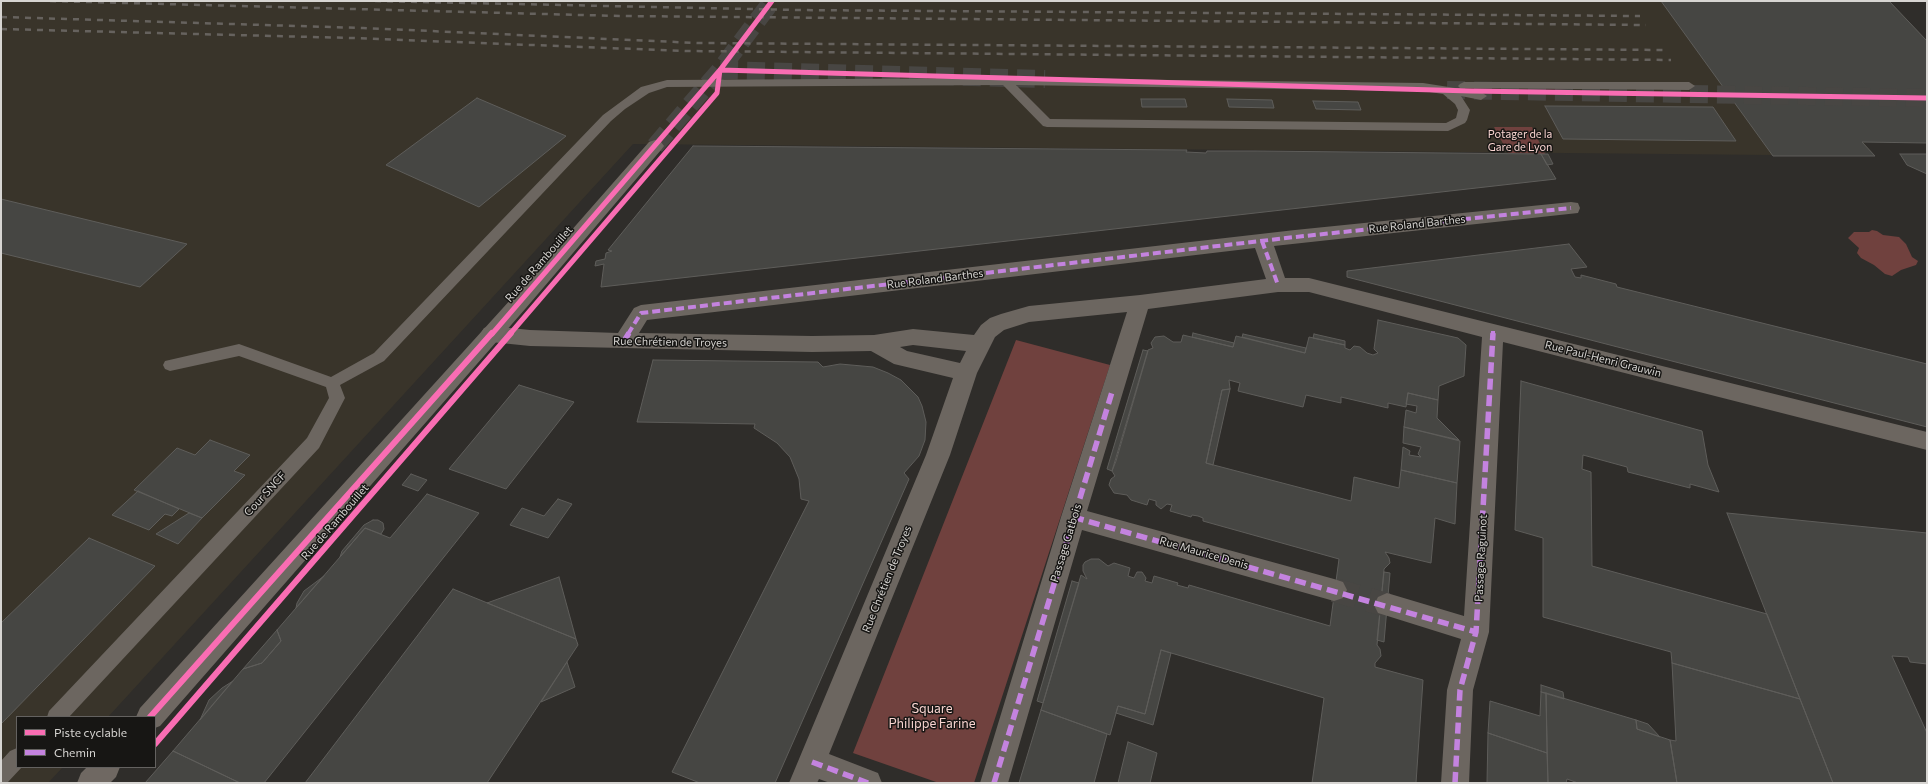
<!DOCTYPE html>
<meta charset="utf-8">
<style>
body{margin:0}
#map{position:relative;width:1928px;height:784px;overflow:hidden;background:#2f2d2a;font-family:Commissioner,sans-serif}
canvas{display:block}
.frame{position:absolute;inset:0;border:2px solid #d7d5d2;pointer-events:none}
.legend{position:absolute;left:16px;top:716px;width:140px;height:52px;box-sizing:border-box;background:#171614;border:1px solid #646260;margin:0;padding:5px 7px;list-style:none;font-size:12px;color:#d7d5d2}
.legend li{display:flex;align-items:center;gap:8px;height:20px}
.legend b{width:20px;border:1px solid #646260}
</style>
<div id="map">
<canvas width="1928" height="784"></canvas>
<div class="frame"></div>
<ul class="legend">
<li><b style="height:5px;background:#f96db3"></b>Piste cyclable</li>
<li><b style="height:5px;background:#c483df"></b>Chemin</li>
</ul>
</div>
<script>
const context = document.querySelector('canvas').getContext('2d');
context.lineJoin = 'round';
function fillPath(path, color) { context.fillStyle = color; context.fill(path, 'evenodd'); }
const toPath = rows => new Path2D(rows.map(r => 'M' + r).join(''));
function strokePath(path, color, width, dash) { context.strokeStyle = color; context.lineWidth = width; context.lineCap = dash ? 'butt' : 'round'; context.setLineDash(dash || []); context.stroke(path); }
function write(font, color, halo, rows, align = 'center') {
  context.font = font + ' Commissioner,sans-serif'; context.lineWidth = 3; context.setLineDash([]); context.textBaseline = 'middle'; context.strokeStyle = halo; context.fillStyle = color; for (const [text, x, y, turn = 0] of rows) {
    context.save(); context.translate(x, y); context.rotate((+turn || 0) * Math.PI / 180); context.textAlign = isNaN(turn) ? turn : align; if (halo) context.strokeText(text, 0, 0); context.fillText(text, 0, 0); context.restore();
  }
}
const built = toPath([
 [1,1,1889,1,1927,41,1927,143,1863,142,1875,156,633,144,108,717,17,717,17,767,63,767,48,783,1,783]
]);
const green = toPath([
 [1494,127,1532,127,1545,154,1508,153],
 [1872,230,1877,231,1883,235,1899,237,1906,244,1912,257,1918,261,1916,265,1901,270,1892,276,1885,274,1874,265,1861,258,1857,253,1859,248,1848,238,1854,232,1869,232],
 [1016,340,1110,365,974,783,939,783,853,753]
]);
const building = toPath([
 [1661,1,1889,1,1927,41,1927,143,1862,142,1875,156,1773,156,1661,1],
 [477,98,566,136,479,207,386,165,477,98],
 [1141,99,1185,99,1187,107,1142,107,1141,99],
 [1227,99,1272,100,1274,108,1229,107,1227,99],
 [1313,101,1358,102,1361,110,1316,109,1313,101],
 [1545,106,1713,107,1736,141,1563,139,1545,106],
 [693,146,1187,150,1186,152,1206,153,1207,151,1256,151,1541,154,1556,179,601,287,604,264,595,266,596,261,605,259,606,253,612,251,608,250,693,146],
 [1541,154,1548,154,1553,164,1547,165,1541,154],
 [1900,154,1927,154,1927,174,1907,165,1900,154],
 [1,199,187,244,140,287,1,253,1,199],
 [1569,244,1587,267,1571,269,1575,277,1581,278,1581,275,1616,284,1617,287,1927,364,1927,427,1347,277,1347,271,1569,244],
 [1378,320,1458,338,1466,345,1464,376,1439,386,1438,400,1408,393,1406,407,1388,403,1388,408,1341,397,1341,403,1306,395,1303,407,1238,391,1240,383,1229,380,1230,389,1222,390,1206,463,1351,501,1354,477,1399,488,1401,470,1457,483,1455,524,1435,518,1431,563,1385,552,1389,558,1390,563,1384,569,1377,645,1380,649,1381,656,1375,663,1375,667,1423,680,1416,783,1312,783,1324,698,1161,650,1145,714,1118,706,1110,735,1041,710,1081,575,1087,579,1083,571,1083,565,1085,562,1091,559,1099,559,1108,566,1114,563,1130,568,1128,576,1134,578,1137,572,1142,572,1146,578,1145,581,1152,583,1154,576,1178,583,1177,585,1188,588,1189,585,1330,626,1339,559,1203,521,1203,518,1198,516,1192,515,1191,517,1170,511,1172,505,1167,504,1161,509,1156,505,1156,501,1149,499,1147,505,1131,500,1127,495,1114,493,1109,485,1111,479,1115,476,1112,471,1145,360,1148,350,1153,348,1151,343,1155,337,1164,336,1173,342,1181,342,1183,335,1233,347,1236,336,1305,353,1309,337,1345,345,1345,348,1350,350,1354,346,1360,347,1367,353,1373,355,1378,353,1374,349,1378,320],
 [1193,333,1234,343,1233,347,1192,337,1193,333],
 [1243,334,1306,348,1305,353,1242,337,1243,334],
 [1314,334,1345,341,1345,345,1313,338,1314,334],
 [1143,350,1148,351,1116,461,1112,471,1107,469,1143,350],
 [653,360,818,362,823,367,840,364,873,367,888,373,901,380,918,397,922,406,926,422,925,440,919,456,904,473,909,479,775,783,700,783,672,772,809,501,801,499,799,479,790,457,777,443,754,428,755,424,637,422,653,360],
 [1521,381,1702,431,1708,465,1719,492,1690,484,1690,488,1628,472,1627,467,1583,455,1582,469,1591,472,1592,566,1767,614,1800,699,1672,663,1671,652,1543,617,1543,538,1515,530,1521,381],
 [519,385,574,402,506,489,449,469,519,385],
 [1230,389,1213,465,1206,463,1222,390,1230,389],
 [1408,393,1438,400,1437,418,1459,440,1404,427,1406,410,1416,413,1417,406,1406,404,1408,393],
 [1404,427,1460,441,1457,483,1401,470,1403,447,1410,451,1409,455,1421,457,1418,454,1421,447,1403,443,1404,427],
 [210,440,250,455,234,471,245,475,202,518,134,490,177,448,195,455,210,440],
 [411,474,427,480,418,491,402,485,411,474],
 [138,491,179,509,172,516,165,514,149,530,112,515,138,491],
 [427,494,479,513,264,783,240,783,173,751,243,669,262,663,281,641,277,630,365,528,390,538,427,494],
 [558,499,572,504,548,538,510,525,522,508,544,516,558,499],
 [189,513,202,518,178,544,156,534,189,513],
 [1727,513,1927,533,1927,664,1910,662,1908,657,1892,656,1927,733,1927,783,1833,783,1727,513],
 [373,520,378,520,383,523,384,529,381,534,365,528,340,557,342,551,364,525,373,520],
 [89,538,155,566,1,724,1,623,89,538],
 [1384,572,1390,573,1384,642,1377,640,1384,572],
 [324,576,296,608,297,603,304,591,324,576],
 [559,577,576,639,487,603,559,577],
 [1072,581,1079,583,1043,703,1037,701,1072,581],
 [453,589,576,639,578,645,487,783,305,783,453,589],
 [277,630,281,641,262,663,243,669,277,630],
 [1161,650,1171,653,1153,725,1116,713,1118,706,1145,714,1161,650],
 [567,662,575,687,541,702,567,662],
 [1672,663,1800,699,1833,783,1677,783,1670,740,1676,741,1672,663],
 [233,681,200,720,209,700,222,688,233,681],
 [1541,685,1563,692,1564,699,1541,692,1541,685],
 [1541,692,1546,693,1547,753,1488,733,1490,701,1540,716,1541,692],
 [1546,693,1636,720,1637,729,1670,740,1677,783,1578,783,1567,779,1566,783,1548,783,1546,693],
 [1041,710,1107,734,1094,783,1019,783,1041,710],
 [1636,720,1648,724,1660,737,1637,729,1636,720],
 [1488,733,1547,753,1548,783,1487,783,1488,733],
 [1128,742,1157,753,1150,783,1118,783,1128,742],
 [173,751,240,783,145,783,173,751]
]);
const streetTunnel = toPath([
 [1334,590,1387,605]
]);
const secondaryTunnel = toPath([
 [720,70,1045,79],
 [1447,90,1927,98],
 [655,146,720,70,772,1]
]);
const lane = toPath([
 [1006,78,1423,83,1481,92,1487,96,1481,100,1461,96,1470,110,1467,120,1465,123,1448,131,1047,127,1043,126,1003,85,667,87,649,93,625,109,611,121,384,361,340,385,345,398,319,448,69,717,47,717,49,711,307,438,329,398,326,387,239,356,170,371,165,369,163,365,165,361,239,344,331,377,374,353,603,115,641,87,667,80,1006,78],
 [1016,85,1423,91,1443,94,1455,104,1458,110,1456,118,1446,123,1050,119,1016,85],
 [1464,82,1689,82,1695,86,1689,90,1460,88,1458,86,1460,84,1464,82],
 [17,748,17,767,22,767,8,782,1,783,1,761,10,751,17,748]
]);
const street = toPath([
 [1571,202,1578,203,1580,208,1578,213,1274,246,1285,278,1309,278,1927,432,1927,450,1503,342,1489,632,1473,690,1469,783,1441,783,1447,690,1461,639,1378,613,1374,605,1378,597,1387,593,1464,616,1482,337,1309,292,1278,292,1148,309,1087,511,1334,579,1343,582,1347,590,1343,598,1334,601,1082,530,1008,783,980,783,1061,517,1127,312,1029,322,1004,330,995,337,977,373,950,455,829,754,878,773,882,783,830,783,819,779,817,783,789,783,926,455,953,378,894,364,871,351,812,352,530,346,491,342,484,340,480,334,484,328,491,326,530,330,618,333,634,308,641,305,1295,230,1571,202],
 [1255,248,1266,279,1140,295,1029,306,1001,314,990,318,981,325,974,335,913,329,874,335,812,336,639,333,647,320,1255,248],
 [913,345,966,351,960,363,907,351,900,347,913,345]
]);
const secondary = toPath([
 [655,140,661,142,664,146,661,150,526,308,160,726,155,728,155,717,136,717,140,708,512,298,649,142,655,140],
 [87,767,120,767,116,777,110,783,77,783,81,773,87,767]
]);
const rail = toPath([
 [50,1,620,16,1646,25],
 [375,1,795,10,1640,16],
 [1,17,363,28,698,43,1666,50],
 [1,29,352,38,686,51,1671,60]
]);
const quietFar1 = toPath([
 [1262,241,1278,285],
 [628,334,641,313,1295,237,1571,208],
 [1493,334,1493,331]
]);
const quiet = toPath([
 [624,341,629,333],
 [1073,517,1476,632],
 [812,762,868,783],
 [994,783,1112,392],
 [1455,783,1460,690,1476,632,1493,333]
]);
const cyclewayFar1 = toPath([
 [720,70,1471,91,1927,98],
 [492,334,720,70,772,1],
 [510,334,717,93,720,70]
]);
const cycleway = toPath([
 [150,717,492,333],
 [155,744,511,333]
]);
const parkNames = [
 ["Potager de la",1520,134],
 ["Gare de Lyon",1520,147]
];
const streetNames = [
 ["Rue Roland Barthes",1417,224,-6],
 ["Rue de Rambouillet",539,264,-49],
 ["Rue Roland Barthes",935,279,-7],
 ["Rue Chrétien de Troyes",670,342,1],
 ["Rue Paul-Henri Grauwin",1603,359,14],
 ["Cour SNCF",265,494,-47],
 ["Rue de Rambouillet",335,522,-49],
 ["Passage Gatbois",1066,543,-73],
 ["Rue Maurice Denis",1204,553,16],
 ["Passage Raguinot",1481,558,-87],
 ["Rue Chrétien de Troyes",887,579,-68]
];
const nearParknames = [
 ["Square",932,709],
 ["Philippe Farine",932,724]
];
fillPath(built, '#39342a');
fillPath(green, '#70413e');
fillPath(building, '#464643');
strokePath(building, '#5e5d5a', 1);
strokePath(streetTunnel, '#484643', 24, [24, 12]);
strokePath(secondaryTunnel, '#484643', 18, [18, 9]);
fillPath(lane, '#6c6660');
fillPath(street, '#6c6660');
fillPath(secondary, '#6f6862');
strokePath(rail, '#66625e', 2.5, [6, 6]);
strokePath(quietFar1, '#c483df', 4, [8, 4]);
strokePath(quiet, '#c483df', 5.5, [11, 5.5]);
strokePath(cyclewayFar1, '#f96db3', 5);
strokePath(cycleway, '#f96db3', 6);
write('11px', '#f9d4d0', '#171614', parkNames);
write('11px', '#d7d5d2', '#171614', streetNames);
write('13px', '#f9d4d0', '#171614', nearParknames);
</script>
